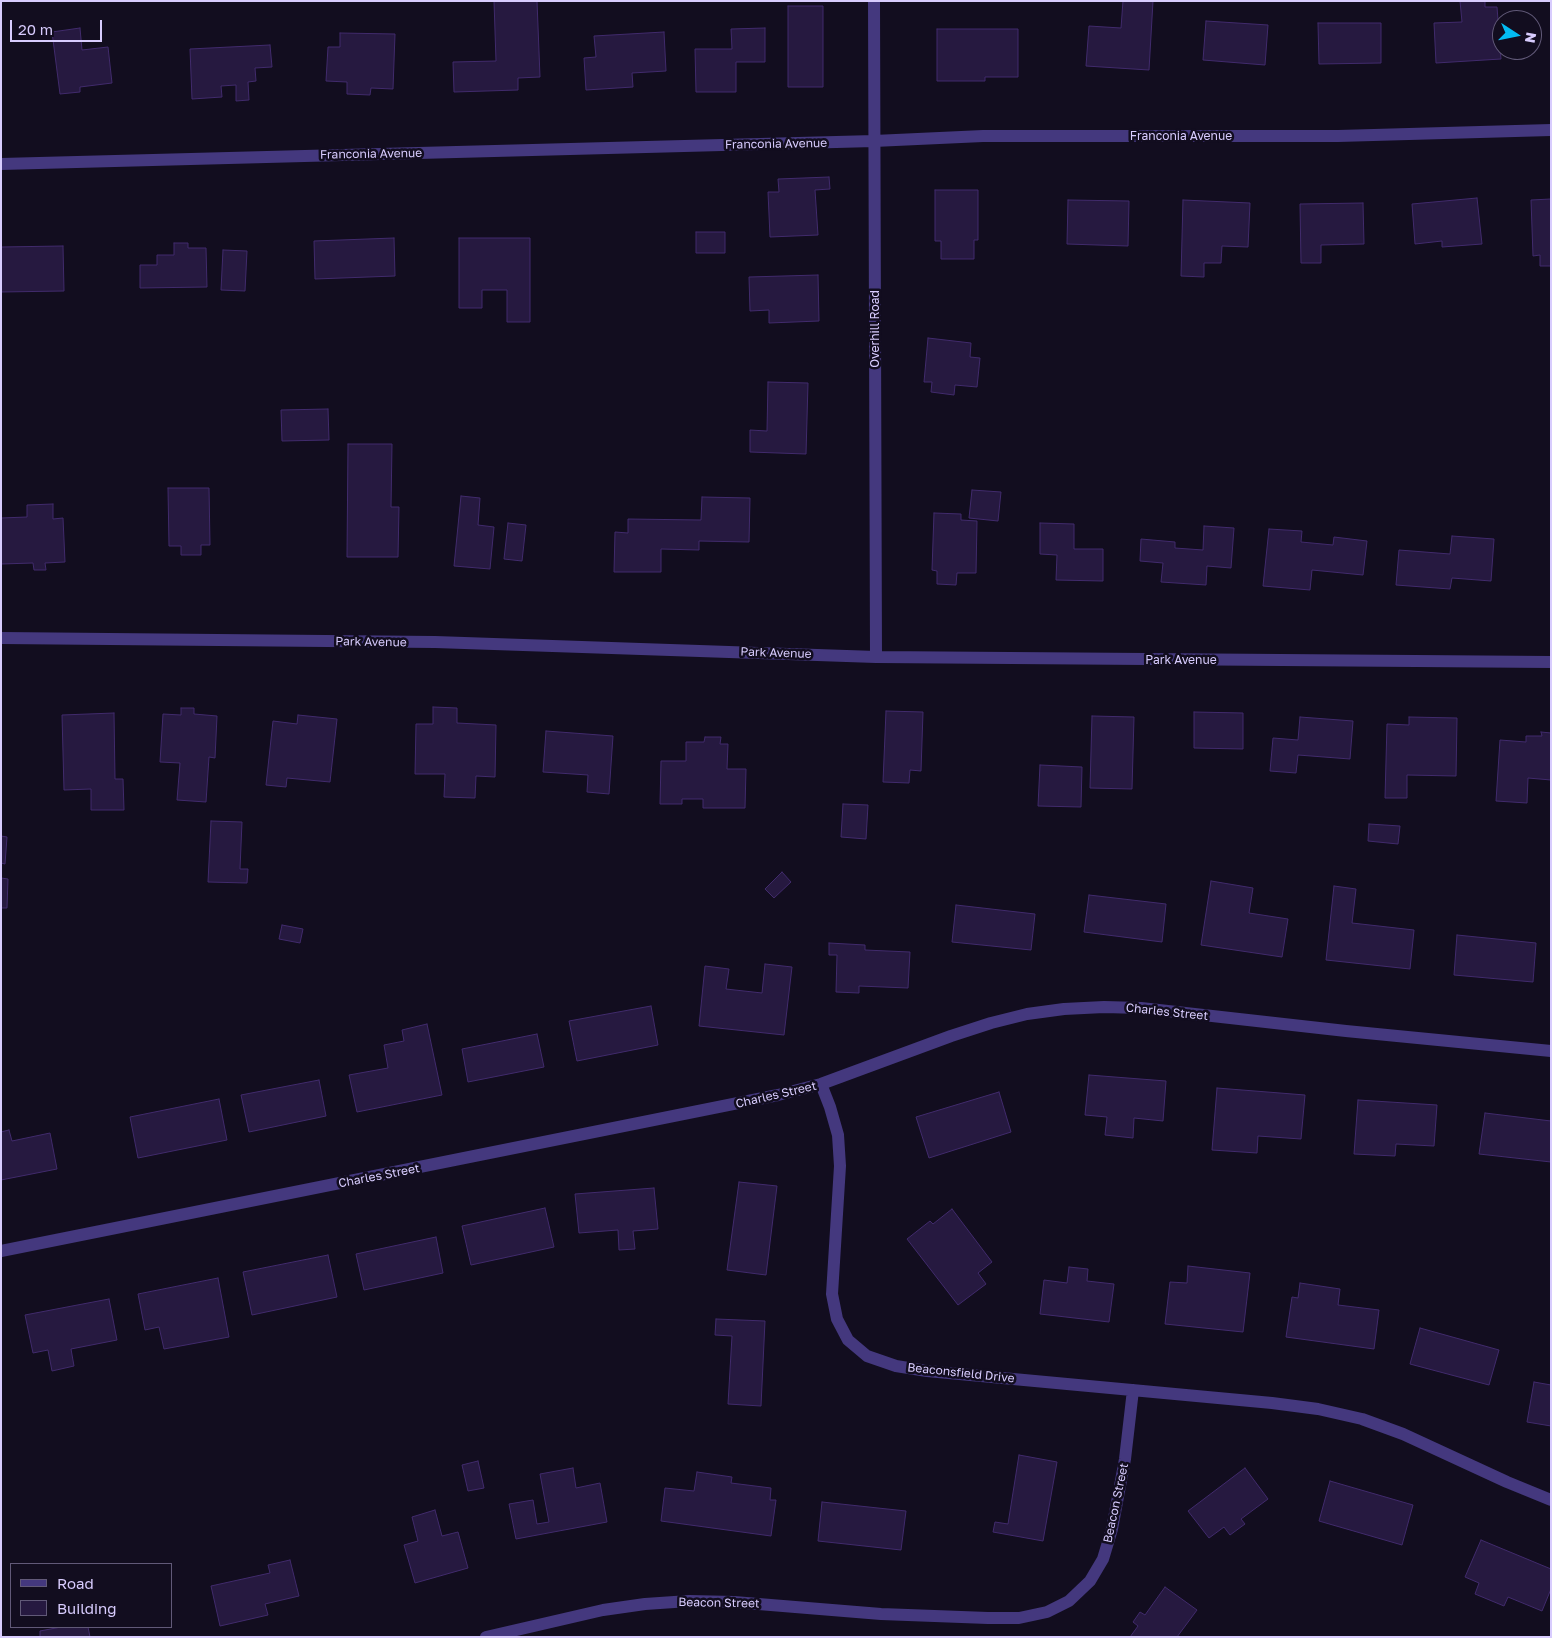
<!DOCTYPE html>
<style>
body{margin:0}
#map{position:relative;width:1552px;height:1638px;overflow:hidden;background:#120d1f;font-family:"Golos Text",sans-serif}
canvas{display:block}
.frame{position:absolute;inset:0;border:2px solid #d8ccfe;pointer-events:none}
.legend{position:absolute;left:10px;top:1563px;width:162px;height:65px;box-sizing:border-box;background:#120d1f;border:1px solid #615978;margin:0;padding:6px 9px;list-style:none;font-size:15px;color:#d8ccfe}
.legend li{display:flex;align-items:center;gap:10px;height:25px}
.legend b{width:25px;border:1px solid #615978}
.north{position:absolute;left:1492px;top:10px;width:50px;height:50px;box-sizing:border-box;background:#120d1f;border:1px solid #615978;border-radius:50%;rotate:101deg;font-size:14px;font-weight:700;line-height:20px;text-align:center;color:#d8ccfe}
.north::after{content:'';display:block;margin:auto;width:18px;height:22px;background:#03bbf2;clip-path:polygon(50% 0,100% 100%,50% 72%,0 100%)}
.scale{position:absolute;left:10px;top:20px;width:92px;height:22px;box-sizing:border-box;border:2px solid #d8ccfe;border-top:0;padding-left:6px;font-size:15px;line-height:18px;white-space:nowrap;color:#d8ccfe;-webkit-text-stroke:4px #120d1f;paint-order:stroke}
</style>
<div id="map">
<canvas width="1552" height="1638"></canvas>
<div class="frame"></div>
<ul class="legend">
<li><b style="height:6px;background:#44387e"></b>Road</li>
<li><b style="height:14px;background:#261940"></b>Building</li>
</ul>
<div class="north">N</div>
<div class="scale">20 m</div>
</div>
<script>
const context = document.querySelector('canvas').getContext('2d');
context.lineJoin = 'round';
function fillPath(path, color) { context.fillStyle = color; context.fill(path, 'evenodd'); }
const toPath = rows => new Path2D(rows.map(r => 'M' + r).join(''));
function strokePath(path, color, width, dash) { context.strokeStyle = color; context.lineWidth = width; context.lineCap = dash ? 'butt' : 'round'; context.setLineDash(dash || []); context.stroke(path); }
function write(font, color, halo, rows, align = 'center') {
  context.font = font + ' "Golos Text",sans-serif'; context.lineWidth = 5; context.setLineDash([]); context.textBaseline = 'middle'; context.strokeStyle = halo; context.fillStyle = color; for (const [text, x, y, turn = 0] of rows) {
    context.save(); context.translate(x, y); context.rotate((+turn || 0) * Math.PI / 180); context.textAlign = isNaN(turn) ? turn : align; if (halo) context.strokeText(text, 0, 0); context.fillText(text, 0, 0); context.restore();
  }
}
const building = toPath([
 [494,1,537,1,540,77,518,78,518,90,454,92,453,62,496,61,494,1],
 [1123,1,1153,1,1149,70,1086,66,1089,26,1121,28,1123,1],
 [1460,1,1485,1,1485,7,1497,7,1501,59,1436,63,1434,23,1462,22,1460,1],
 [788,6,823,6,823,87,788,87,788,6],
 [1206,21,1268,25,1265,65,1203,60,1206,21],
 [1318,23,1381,23,1381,63,1319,64,1318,23],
 [80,28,82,50,108,47,112,83,80,87,80,92,60,94,52,32,80,28],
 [765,28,765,62,736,62,736,92,696,92,695,49,732,49,731,29,765,28],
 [937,29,1018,29,1018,77,985,77,985,81,937,81,937,29],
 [664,32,666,71,632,73,633,87,586,90,584,58,596,57,594,36,664,32],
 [340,33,395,34,393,89,371,88,370,95,347,94,347,82,326,81,328,47,340,47,340,33],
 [270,45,272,67,255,68,256,81,248,82,249,100,236,101,236,85,221,86,222,97,192,99,190,49,270,45],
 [829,177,830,189,815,190,818,235,770,237,768,192,779,192,778,179,829,177],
 [935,190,978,190,978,240,974,240,974,259,941,259,941,241,935,241,935,190],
 [1477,198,1482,244,1442,247,1442,241,1415,244,1412,204,1477,198],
 [1551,199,1551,266,1540,266,1540,255,1533,256,1531,200,1551,199],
 [1068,200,1129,201,1128,246,1067,244,1068,200],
 [1183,200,1250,203,1248,247,1222,246,1221,263,1204,263,1204,277,1181,276,1183,200],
 [1363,203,1364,244,1321,245,1321,263,1301,263,1300,204,1363,203],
 [696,232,725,232,725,253,696,253,696,232],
 [394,238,395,276,315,279,314,241,394,238],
 [459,238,530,238,530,322,507,322,507,290,482,290,482,308,459,308,459,238],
 [174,243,188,243,188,248,206,248,207,287,140,288,140,265,157,265,157,255,174,255,174,243],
 [63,246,64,291,1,292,1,247,63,246],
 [223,250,247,251,245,291,221,290,223,250],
 [818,275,819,321,769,323,769,310,750,311,749,277,818,275],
 [928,338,971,343,970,357,980,358,977,387,955,385,954,395,931,392,932,382,924,382,928,338],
 [768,382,808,383,806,454,750,452,750,430,767,431,768,382],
 [328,409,329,440,282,441,281,410,328,409],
 [348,444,392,444,391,507,399,507,398,557,347,557,348,444],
 [168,488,209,488,210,545,201,545,201,555,181,555,181,546,169,546,168,488],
 [972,490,1001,492,998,521,969,518,972,490],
 [461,496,480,498,478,525,494,527,490,569,454,566,461,496],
 [702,497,750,498,749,542,699,541,699,550,661,549,661,572,614,572,615,532,628,533,628,519,701,520,702,497],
 [53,504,53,519,63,518,65,562,45,563,46,570,34,570,33,563,1,564,1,518,27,517,27,505,53,504],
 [934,513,961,514,961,520,977,521,976,573,957,573,956,585,937,584,937,571,932,570,934,513],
 [508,523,526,525,522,561,504,559,508,523],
 [1040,523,1074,524,1074,549,1103,549,1103,581,1056,580,1057,555,1040,554,1040,523],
 [1204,526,1234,528,1231,568,1207,566,1206,585,1161,582,1163,563,1140,561,1141,539,1175,542,1175,548,1203,550,1204,526],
 [1269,529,1302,531,1301,542,1333,545,1334,537,1367,541,1363,575,1312,570,1310,590,1263,586,1269,529],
 [1452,536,1494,539,1491,581,1452,578,1450,589,1396,585,1399,550,1450,554,1452,536],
 [433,707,457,708,457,723,496,725,495,777,476,776,475,798,444,797,445,774,415,774,416,724,433,724,433,707],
 [181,708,194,708,194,714,217,716,215,758,209,757,206,802,177,800,180,763,160,762,163,714,181,715,181,708],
 [886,711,923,712,921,771,910,770,909,783,883,782,886,711],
 [1194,712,1243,713,1243,749,1194,748,1194,712],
 [114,713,115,779,123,779,124,810,91,810,91,789,64,790,62,715,114,713],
 [298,715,337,719,330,782,287,778,286,787,266,785,273,721,297,724,298,715],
 [1092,716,1134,717,1132,789,1090,788,1092,716],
 [1300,717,1353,721,1350,759,1298,755,1296,773,1270,771,1273,738,1298,740,1300,717],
 [1409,717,1457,718,1456,776,1407,775,1407,798,1385,798,1387,724,1409,725,1409,717],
 [546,731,613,736,609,794,587,792,588,775,543,772,546,731],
 [1541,732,1551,733,1551,780,1528,778,1527,803,1496,801,1500,740,1526,742,1526,736,1542,736,1541,732],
 [705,737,721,737,720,744,728,744,727,769,746,769,745,808,703,808,703,799,682,799,682,804,660,804,661,761,686,761,686,742,704,742,705,737],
 [1040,765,1082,767,1081,807,1038,806,1040,765],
 [843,804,868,805,866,839,841,837,843,804],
 [211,821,242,822,240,869,248,869,247,883,208,882,211,821],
 [1369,824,1400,826,1398,844,1368,841,1369,824],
 [1,836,7,837,5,864,1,863,1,836],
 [782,872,791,882,774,898,765,889,782,872],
 [1,878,8,879,7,908,1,908,1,878],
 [1211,881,1253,888,1249,913,1288,919,1282,957,1201,945,1211,881],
 [1334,886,1356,889,1352,923,1414,930,1410,969,1326,960,1334,886],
 [1089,895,1166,904,1162,942,1084,932,1089,895],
 [956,905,1035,914,1031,950,952,942,956,905],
 [282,925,303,929,300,943,279,939,282,925],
 [1457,935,1536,943,1533,982,1454,975,1457,935],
 [829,943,865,945,865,950,910,952,908,988,859,986,859,993,836,992,837,955,829,955,829,943],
 [765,964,792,967,784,1035,699,1026,705,966,729,969,726,989,762,993,765,964],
 [651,1006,658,1045,577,1061,569,1021,651,1006],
 [427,1024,442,1095,357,1112,349,1075,388,1068,384,1045,404,1041,402,1030,427,1024],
 [537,1034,544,1067,468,1082,462,1049,537,1034],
 [1089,1075,1166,1081,1163,1121,1134,1118,1133,1138,1105,1135,1107,1117,1085,1115,1089,1075],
 [319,1080,326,1116,249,1132,241,1095,319,1080],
 [1217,1088,1305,1095,1301,1139,1258,1136,1257,1153,1212,1150,1217,1088],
 [999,1092,1011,1132,929,1158,916,1117,999,1092],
 [219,1099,227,1140,138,1158,130,1117,219,1099],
 [1358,1100,1437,1105,1434,1146,1396,1144,1395,1156,1354,1154,1358,1100],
 [1485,1113,1551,1121,1551,1162,1479,1154,1485,1113],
 [9,1130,12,1141,50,1133,57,1169,1,1180,1,1132,9,1130],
 [739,1182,777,1186,766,1275,727,1270,739,1182],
 [654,1188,658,1229,633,1231,635,1249,619,1250,618,1230,579,1233,575,1194,654,1188],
 [545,1208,554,1247,471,1265,462,1226,545,1208],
 [952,1209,992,1262,978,1273,986,1284,958,1305,907,1239,930,1221,933,1224,952,1209],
 [436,1237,443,1273,364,1290,356,1254,436,1237],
 [328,1255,337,1297,252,1315,243,1272,328,1255],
 [1188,1266,1250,1273,1243,1332,1165,1324,1170,1282,1187,1283,1188,1266],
 [1069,1267,1088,1269,1087,1281,1114,1284,1109,1322,1040,1314,1044,1280,1067,1283,1069,1267],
 [218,1278,229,1337,164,1349,159,1327,145,1330,138,1294,218,1278],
 [1300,1283,1340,1289,1338,1305,1379,1310,1374,1349,1286,1337,1292,1297,1298,1298,1300,1283],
 [109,1299,117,1340,71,1349,74,1366,52,1371,48,1350,33,1353,25,1315,109,1299],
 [716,1319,765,1321,761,1406,728,1404,732,1336,715,1335,716,1319],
 [1420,1328,1499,1350,1489,1385,1410,1364,1420,1328],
 [1534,1382,1551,1385,1551,1426,1527,1422,1534,1382],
 [1019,1455,1057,1462,1043,1541,993,1532,995,1522,1008,1524,1019,1455],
 [478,1461,484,1488,468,1491,462,1465,478,1461],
 [573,1468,576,1488,600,1483,607,1522,516,1539,509,1504,533,1500,537,1524,549,1522,540,1474,573,1468],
 [1245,1468,1268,1499,1241,1519,1245,1524,1230,1535,1224,1527,1209,1538,1188,1511,1245,1468],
 [697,1472,732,1477,731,1483,771,1488,770,1500,776,1500,771,1536,661,1521,665,1488,694,1491,697,1472],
 [1330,1481,1413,1505,1402,1545,1319,1521,1330,1481],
 [822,1502,906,1511,901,1550,818,1541,822,1502],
 [435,1510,442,1536,458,1532,468,1568,415,1583,404,1545,418,1541,412,1517,435,1510],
 [1481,1540,1551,1569,1551,1589,1542,1611,1508,1597,1504,1606,1475,1594,1479,1583,1465,1577,1481,1540],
 [290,1560,299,1596,265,1604,268,1615,220,1626,211,1586,270,1573,268,1565,290,1560],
 [1165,1587,1197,1610,1177,1637,1130,1637,1138,1626,1133,1622,1140,1612,1145,1615,1165,1587],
 [61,1627,88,1627,90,1637,40,1637,40,1631,61,1627]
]);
const minor = toPath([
 [874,1,876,657],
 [1,164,874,141,983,136,1338,136,1551,130],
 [1,638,435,642,876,657,1551,662],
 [821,1084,830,1107,838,1135,840,1166,832,1294,837,1319,848,1340,867,1356,896,1366,927,1371,1272,1403,1318,1409,1362,1419,1403,1434,1507,1482,1551,1500],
 [1,1251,778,1095,821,1084,951,1036,991,1023,1027,1014,1064,1009,1104,1007,1141,1008,1346,1031,1551,1051],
 [486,1637,603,1610,645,1604,689,1601,734,1602,881,1614,988,1618,1019,1618,1047,1612,1069,1601,1090,1581,1103,1559,1112,1529,1125,1459,1133,1390]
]);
const streetNames = [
 ["Franconia Avenue",1181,136],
 ["Franconia Avenue",776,144,-1],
 ["Franconia Avenue",371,154,-1],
 ["Overhill Road",875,329,-90],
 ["Park Avenue",371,642,1],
 ["Park Avenue",776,653,2],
 ["Park Avenue",1181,660],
 ["Charles Street",1167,1012,6],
 ["Charles Street",776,1095,-13],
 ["Charles Street",379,1176,-11],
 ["Beaconsfield Drive",961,1373,6],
 ["Beacon Street",1116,1503,-78],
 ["Beacon Street",719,1603,1]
];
fillPath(building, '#261940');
strokePath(building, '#412b6c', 1);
strokePath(minor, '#44387e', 12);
write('12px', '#d8ccfe', '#120d1f', streetNames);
</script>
